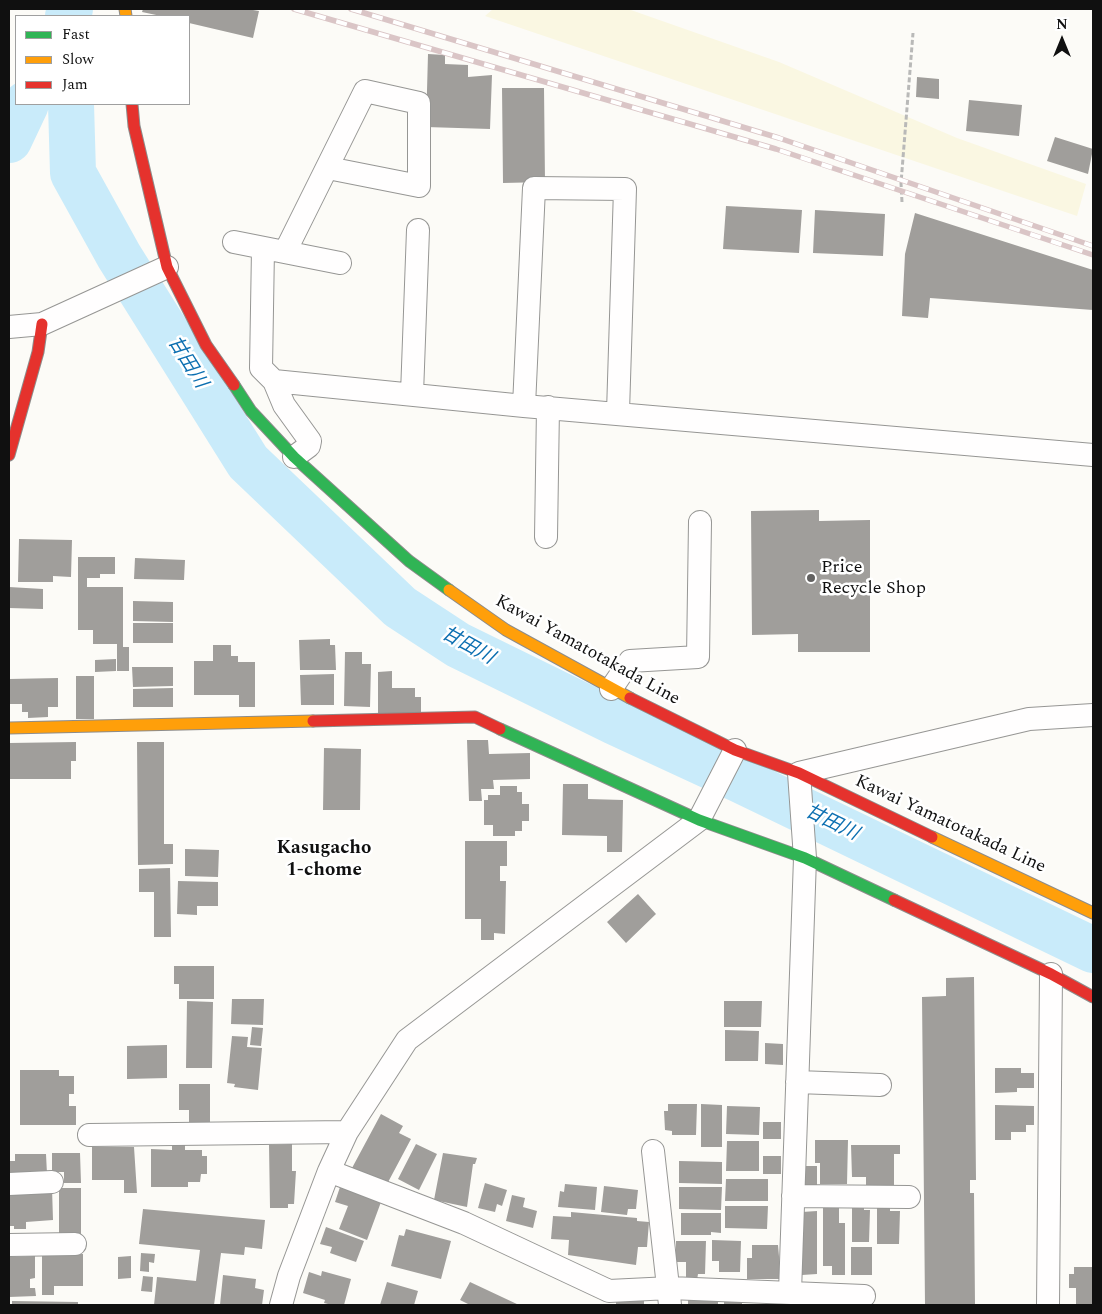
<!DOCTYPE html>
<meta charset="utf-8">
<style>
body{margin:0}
#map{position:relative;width:1102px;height:1314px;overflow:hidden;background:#fcfbf7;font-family:Spectral,serif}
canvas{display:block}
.frame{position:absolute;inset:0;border:10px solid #101010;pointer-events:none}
.legend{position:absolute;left:15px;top:15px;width:175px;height:90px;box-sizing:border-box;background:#fff;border:1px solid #9f9f9f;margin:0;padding:6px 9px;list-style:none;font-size:15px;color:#101010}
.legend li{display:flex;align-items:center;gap:10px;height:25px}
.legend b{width:25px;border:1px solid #9f9f9f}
.north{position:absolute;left:1037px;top:15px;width:50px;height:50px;-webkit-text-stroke:4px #fff;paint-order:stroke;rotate:0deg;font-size:14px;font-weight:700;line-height:20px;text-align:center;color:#101010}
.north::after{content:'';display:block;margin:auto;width:18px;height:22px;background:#101010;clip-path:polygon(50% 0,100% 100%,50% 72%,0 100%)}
</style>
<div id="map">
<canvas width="1102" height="1314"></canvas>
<div class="frame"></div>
<ul class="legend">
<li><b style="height:6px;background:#30b455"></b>Fast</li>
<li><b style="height:6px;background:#ff9f0a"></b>Slow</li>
<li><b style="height:6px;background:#e5322d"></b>Jam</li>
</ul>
<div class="north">N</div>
</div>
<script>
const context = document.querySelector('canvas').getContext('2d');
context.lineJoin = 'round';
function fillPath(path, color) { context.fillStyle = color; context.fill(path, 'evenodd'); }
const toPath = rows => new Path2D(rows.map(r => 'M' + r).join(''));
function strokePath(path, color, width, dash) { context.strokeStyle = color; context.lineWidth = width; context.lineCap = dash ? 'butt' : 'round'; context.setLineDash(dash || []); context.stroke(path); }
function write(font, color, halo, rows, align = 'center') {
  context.font = font + ' Spectral,"Noto Sans JP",serif'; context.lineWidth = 5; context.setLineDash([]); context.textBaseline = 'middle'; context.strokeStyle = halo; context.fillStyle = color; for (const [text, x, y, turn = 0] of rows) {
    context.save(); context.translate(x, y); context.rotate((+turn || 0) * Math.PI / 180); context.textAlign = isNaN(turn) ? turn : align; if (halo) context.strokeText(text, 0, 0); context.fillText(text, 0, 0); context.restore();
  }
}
const farmland = toPath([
 [493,9,628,9,779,62,957,138,1086,184,1077,216,485,16]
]);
const river = toPath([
 [68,16,70,9],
 [71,104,73,173,119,256,248,462,400,607,458,645,615,722,740,780,1093,950],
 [9,140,26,104]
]);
const building = toPath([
 [143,9,247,9,259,11,253,38,189,23,189,16,161,16,142,12],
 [428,54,445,55,445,64,468,65,468,77,492,75,490,129,426,127],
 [917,77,939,79,939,99,916,97],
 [502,88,544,88,545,182,503,183],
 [969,100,1022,105,1019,136,966,131],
 [1055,137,1093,149,1088,174,1047,161],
 [726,206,802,210,799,253,723,249],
 [815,210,885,214,883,256,813,253],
 [915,213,1093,270,1093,310,930,298,928,318,902,316,905,254],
 [819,510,819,521,870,520,870,652,798,652,798,634,752,635,751,511],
 [19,539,72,540,71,577,53,576,53,582,18,582],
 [78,557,115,557,115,574,100,574,100,578,87,578,87,587,123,587,123,647,129,647,129,671,117,671,117,644,93,644,93,630,78,630],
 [135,558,185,560,184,580,134,579],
 [9,587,43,589,43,609,9,608],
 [133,601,173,602,173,622,133,621],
 [133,623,173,623,173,643,133,643],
 [330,639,330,645,335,645,336,670,300,670,299,640],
 [213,645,231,645,231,656,238,656,238,662,255,662,255,707,239,707,239,695,194,695,194,661,213,661],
 [345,652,362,652,362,664,371,664,370,707,344,706],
 [116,659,116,671,95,672,95,660],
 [132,667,173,667,173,686,133,687],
 [392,671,392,688,415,688,415,697,421,697,421,714,378,714,378,672],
 [334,674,334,705,301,705,300,675],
 [76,676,94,676,94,719,76,719],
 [58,678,58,707,48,707,48,717,28,718,28,712,22,712,22,704,9,704,9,679],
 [173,688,173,707,133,707,133,689],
 [467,740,488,740,489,754,530,753,530,779,493,780,494,789,481,789,482,801,469,801],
 [76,742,76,761,71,761,71,779,9,779,9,743],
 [137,742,164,742,164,844,173,844,173,864,138,865],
 [324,748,361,749,360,810,323,810],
 [563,784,588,784,588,799,623,800,622,852,607,852,607,836,562,835],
 [500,786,517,786,517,792,522,792,522,804,529,804,529,821,522,821,522,831,515,831,515,836,493,836,493,825,484,825,484,800,488,800,488,795,500,795],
 [465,841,507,841,507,866,500,866,500,881,506,881,505,934,494,933,494,940,481,940,481,919,465,919],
 [185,849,219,850,218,877,185,876],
 [170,868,171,937,154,937,154,892,139,892,139,869],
 [178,881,218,882,218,906,197,906,197,915,177,914],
 [638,894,656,914,626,943,607,922],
 [174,966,214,966,214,999,179,999,179,984,174,984],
 [974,977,976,1180,970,1180,970,1193,974,1193,975,1305,925,1305,922,997,946,996,946,978],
 [232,999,264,999,263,1025,231,1024],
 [187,1001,213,1002,212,1068,186,1068],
 [724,1001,762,1001,761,1027,724,1027],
 [252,1027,263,1028,261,1046,250,1045],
 [725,1030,759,1031,758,1061,725,1061],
 [232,1036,248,1037,247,1047,262,1048,258,1090,234,1087,235,1084,227,1083],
 [765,1043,783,1044,783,1065,765,1064],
 [167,1045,167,1078,127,1079,127,1046],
 [995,1068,1021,1068,1021,1073,1034,1073,1034,1088,1017,1088,1017,1092,995,1093],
 [20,1070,59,1070,59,1076,74,1076,74,1094,69,1094,69,1106,76,1106,76,1125,20,1125],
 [179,1084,210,1084,210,1125,189,1125,189,1110,179,1110],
 [668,1104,697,1104,696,1135,672,1135,672,1131,665,1130,664,1111,668,1111],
 [701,1104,722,1105,722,1147,701,1147],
 [995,1105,1034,1106,1034,1125,1026,1125,1026,1132,1011,1132,1011,1140,995,1140],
 [727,1106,760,1107,759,1135,726,1134],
 [381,1114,403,1126,399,1133,411,1139,386,1186,352,1168],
 [763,1122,781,1122,781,1139,763,1139],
 [815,1140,848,1140,847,1184,820,1184,820,1163,815,1163],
 [727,1141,759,1141,759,1171,726,1171],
 [172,1144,185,1144,185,1150,202,1150,202,1156,207,1156,207,1174,201,1174,200,1182,188,1182,188,1187,151,1187,151,1149,172,1150],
 [292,1144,292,1171,296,1171,294,1204,288,1204,288,1208,270,1208,269,1145],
 [416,1144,437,1154,419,1190,398,1179],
 [851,1145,900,1145,900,1154,894,1154,894,1186,866,1186,866,1177,852,1177],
 [92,1147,134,1147,137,1193,124,1193,124,1180,92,1180],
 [52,1153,80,1153,81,1183,64,1183,64,1172,52,1172],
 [443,1153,477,1158,475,1164,473,1164,467,1207,434,1200],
 [15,1154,46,1154,47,1174,9,1174,9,1161,15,1161],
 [763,1156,781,1156,781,1174,763,1174],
 [679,1161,722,1162,722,1184,679,1183],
 [803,1166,817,1166,817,1185,803,1185],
 [726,1179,768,1179,768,1201,725,1201],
 [485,1183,507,1190,502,1206,497,1204,495,1212,478,1208],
 [565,1184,597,1187,595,1210,558,1207,560,1191,564,1192],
 [604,1186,638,1190,636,1209,628,1209,627,1215,601,1212],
 [340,1187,381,1202,367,1240,339,1229,348,1206,335,1202],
 [679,1187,722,1187,721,1210,679,1209],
 [52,1188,53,1220,26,1222,26,1229,14,1229,14,1226,9,1226,9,1191],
 [59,1188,81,1188,81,1234,59,1234],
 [512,1195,525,1198,523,1207,537,1211,533,1228,506,1221],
 [823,1204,839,1204,839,1223,845,1223,845,1275,832,1275,832,1266,823,1266],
 [852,1205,864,1205,864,1210,870,1210,869,1242,852,1242],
 [877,1205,890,1205,890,1211,900,1211,899,1244,877,1244],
 [725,1206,768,1206,767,1229,725,1228],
 [143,1209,265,1220,262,1249,245,1247,244,1255,221,1253,214,1305,154,1305,157,1277,196,1281,200,1250,139,1244],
 [817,1211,817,1274,802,1275,802,1212],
 [571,1212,637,1218,637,1221,649,1222,647,1247,638,1247,636,1265,568,1255,569,1240,551,1239,553,1216,571,1217],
 [681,1213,721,1213,721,1233,711,1232,711,1235,681,1235],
 [326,1227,364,1241,356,1262,330,1253,332,1247,320,1244],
 [406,1229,451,1241,441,1279,391,1266,399,1235,404,1236],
 [712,1240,741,1241,740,1272,719,1272,719,1261,712,1261],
 [676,1241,706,1241,705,1274,698,1274,697,1280,686,1279,686,1262,676,1262],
 [752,1245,778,1245,781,1279,747,1279,747,1258,752,1258],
 [851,1247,872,1247,872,1275,851,1275],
 [141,1253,155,1254,154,1263,149,1262,149,1272,140,1271],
 [83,1254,83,1286,54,1286,54,1295,42,1295,42,1255],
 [35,1256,35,1278,30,1279,30,1288,35,1288,36,1296,9,1297,9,1257],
 [131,1256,131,1278,118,1279,118,1257],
 [1074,1267,1093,1267,1093,1305,1076,1304,1076,1288,1069,1288,1069,1274,1074,1274],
 [322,1271,351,1279,344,1305,332,1305,324,1303,325,1300,303,1293,309,1272,321,1276],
 [223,1275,256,1279,255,1288,264,1290,262,1305,220,1305],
 [143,1276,153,1277,152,1292,141,1291],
 [387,1282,418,1291,414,1305,380,1305],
 [470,1282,519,1305,470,1305,460,1300],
 [616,1300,644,1300,644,1305,616,1305],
 [688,1300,718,1300,718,1305,688,1305],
 [724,1300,742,1300,742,1305,724,1305],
 [12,1301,78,1302,78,1305,12,1305]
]);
const path = toPath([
 [902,202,901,183,913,33]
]);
const street = toPath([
 [234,242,340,263],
 [263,249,261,368,274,381],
 [285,252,365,91,419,103,419,186,328,168],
 [9,327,42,324,167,267],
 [412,394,418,230],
 [524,406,534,188,625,189,618,412],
 [294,457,309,446,310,441,284,405,274,381,524,406,1093,455],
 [546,537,548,407],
 [611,689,630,661,698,657,700,522],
 [797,1082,880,1085],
 [89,1135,347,1132],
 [653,1151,670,1305],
 [329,1171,464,1223,609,1291,670,1288,864,1296],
 [9,1184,52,1182],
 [793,1196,909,1197],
 [9,1245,75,1244],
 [790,1292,805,858,799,773,1029,719,1093,715],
 [281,1305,289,1276,329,1171,347,1132,407,1040,699,820,735,750],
 [1048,1305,1051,974]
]);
const fast = toPath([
 [234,385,251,411,294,457,409,561,449,590],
 [500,729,699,820,805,858,894,900]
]);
const slow = toPath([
 [125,9,126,16],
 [449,590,506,630,630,698],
 [9,728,313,721],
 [932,837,1093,913]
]);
const jam = toPath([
 [132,104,134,126,167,267,206,345,234,385],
 [9,455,38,352,42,324],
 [630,698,735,750,799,773,932,837],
 [313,721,475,717,500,729],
 [894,900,1051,974,1093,997]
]);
const rail = toPath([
 [294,9,776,149,1093,255],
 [351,9,779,138,1093,246]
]);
const markers = [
 [811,578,5,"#636261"]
];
const poiNames = [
 ["Price",821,568],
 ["Recycle Shop",821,589]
];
const streetNames = [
 ["Kawai Yamatotakada Line",587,651,29],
 ["Kawai Yamatotakada Line",950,825,25]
];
const waterNames = [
 ["甘田川",186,363,58],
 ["甘田川",467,647,29],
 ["甘田川",831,824,26]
];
const neighbourhoodNames = [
 ["Kasugacho",324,849],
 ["1-chome",324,871]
];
fillPath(farmland, '#faf7e2');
strokePath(river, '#c9ebfa', 46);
fillPath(building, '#a09e9b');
strokePath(street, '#969694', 24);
strokePath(fast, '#8d8c8b', 13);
strokePath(slow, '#8d8c8b', 13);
strokePath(jam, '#8d8c8b', 13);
strokePath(path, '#b9b9b8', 3, [5, 2.5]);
strokePath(street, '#fffefe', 22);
strokePath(fast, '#30b455', 11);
strokePath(slow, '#ff9f0a', 11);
strokePath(jam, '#e5322d', 11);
strokePath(rail, '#dac5c6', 5.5);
strokePath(rail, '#fff', 4, [11]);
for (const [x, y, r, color] of markers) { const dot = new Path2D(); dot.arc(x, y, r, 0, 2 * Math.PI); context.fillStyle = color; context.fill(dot); strokePath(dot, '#fff', 2); }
write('18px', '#101010', '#fff', poiNames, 'left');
write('18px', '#101010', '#fff', streetNames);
write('italic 19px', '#0b6fb1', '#fff', waterNames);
write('bold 19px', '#101010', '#fff', neighbourhoodNames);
</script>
